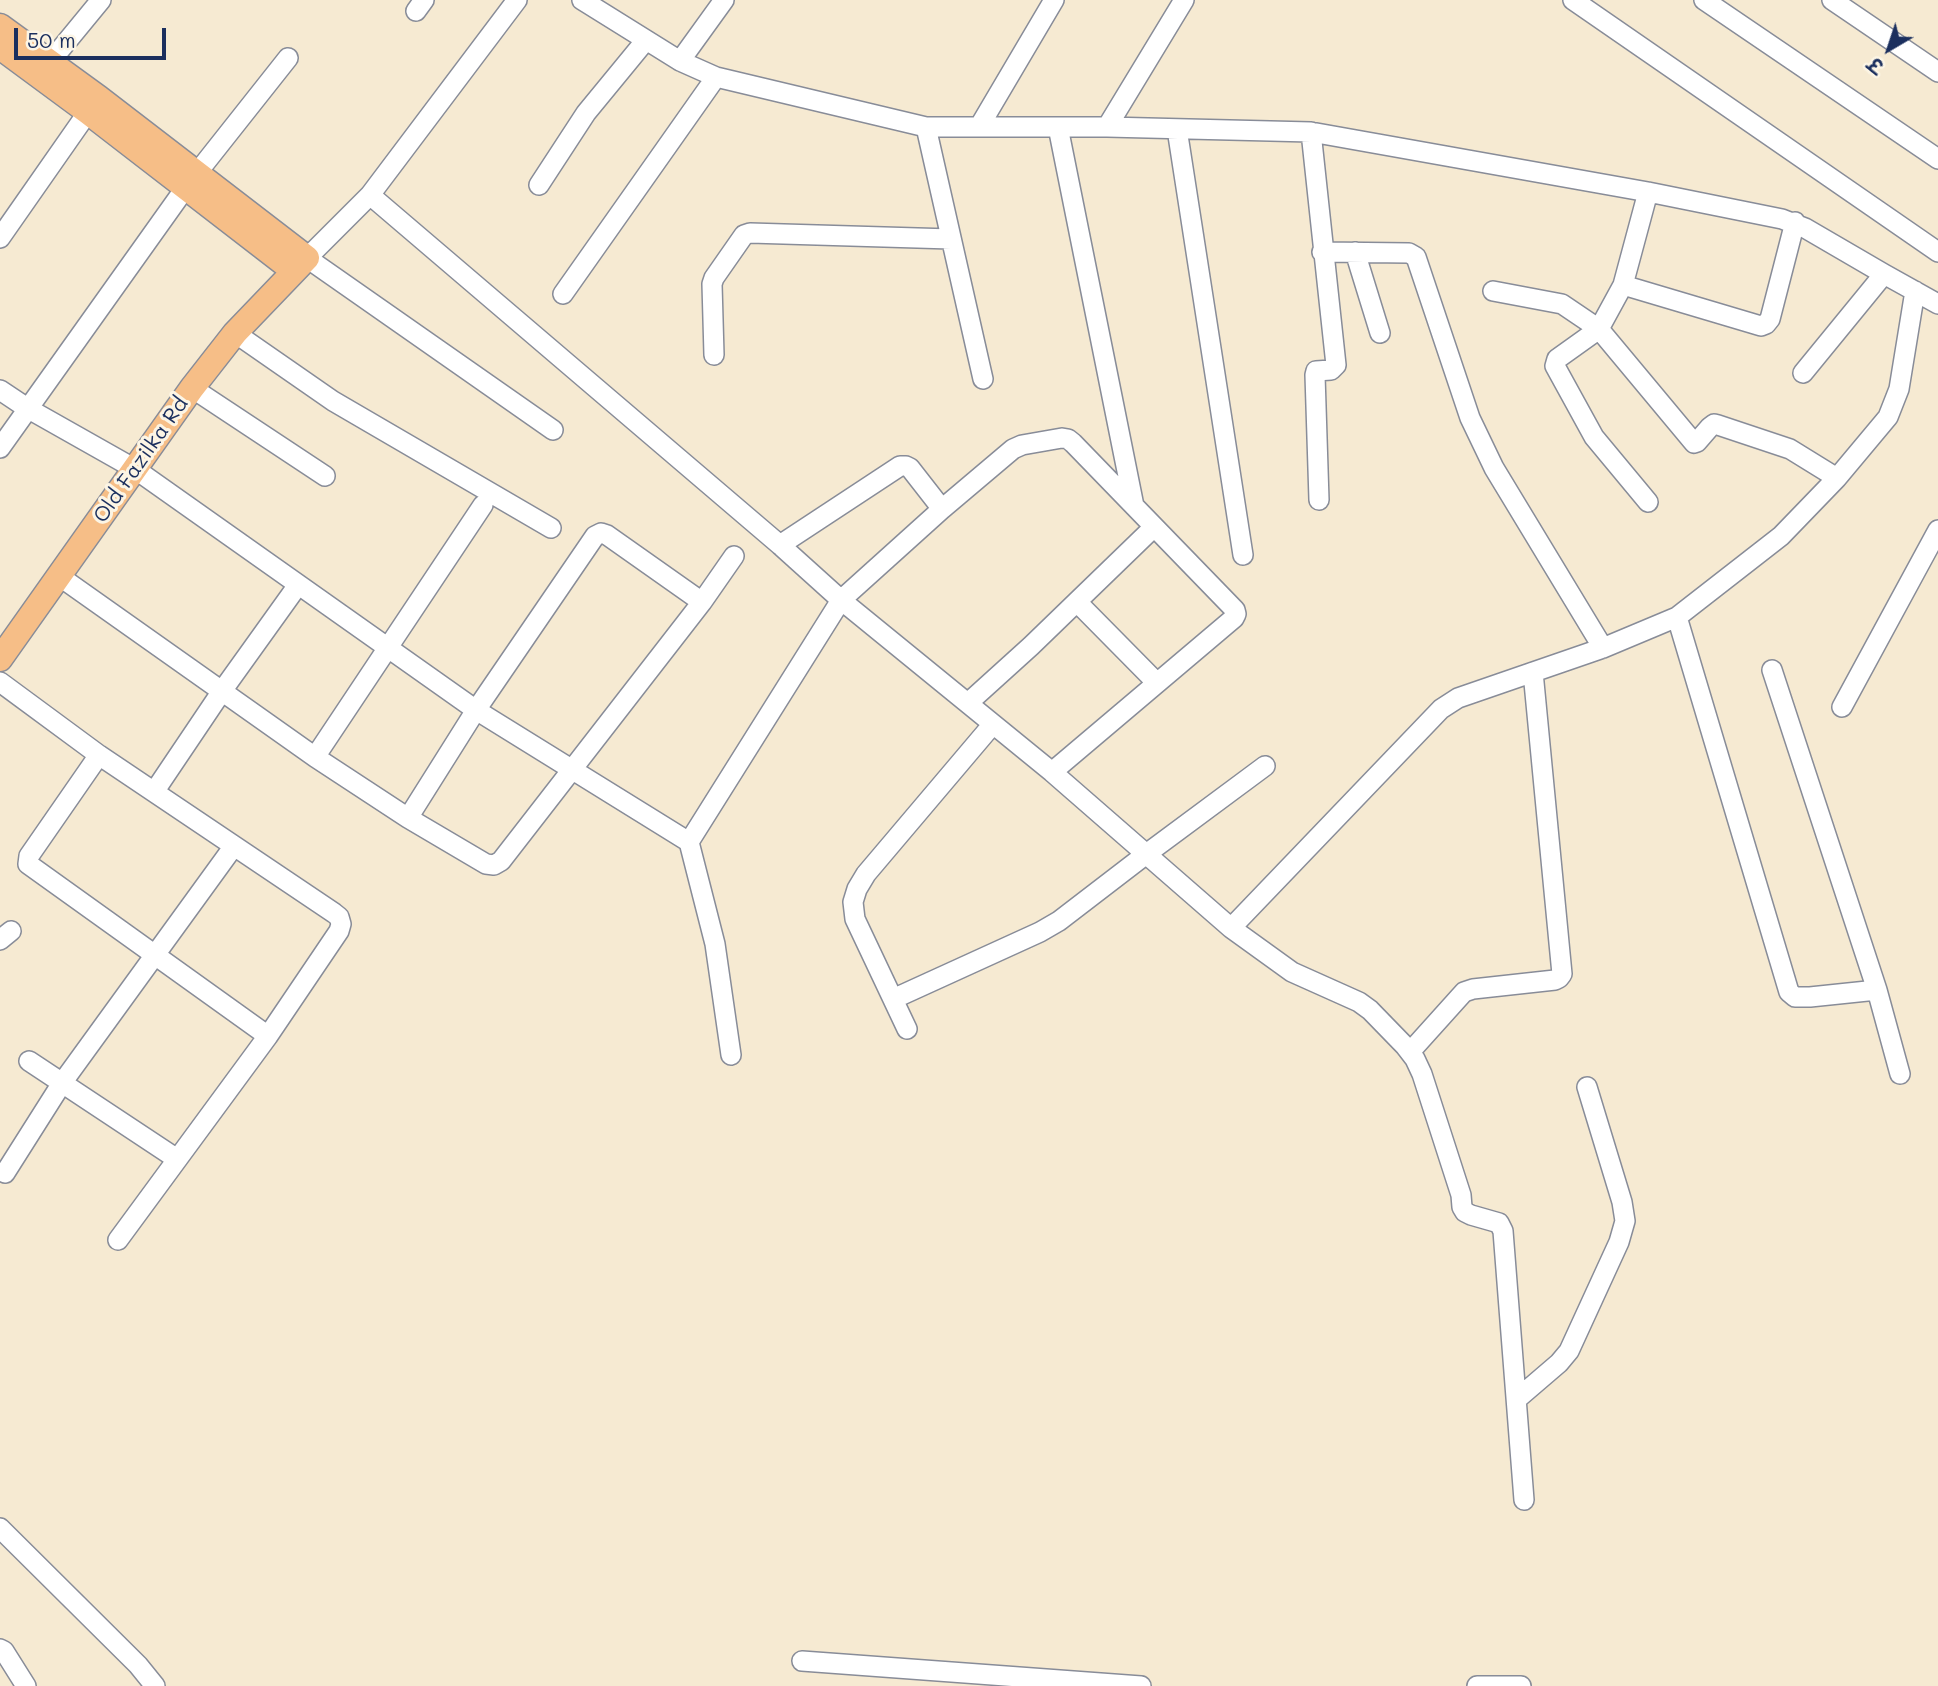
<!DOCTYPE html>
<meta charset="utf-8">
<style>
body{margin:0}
#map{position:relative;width:1938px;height:1686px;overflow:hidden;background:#f6ead2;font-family:Mali,"Playpen Sans Deva",sans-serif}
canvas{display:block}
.north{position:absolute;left:1854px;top:14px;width:70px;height:70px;-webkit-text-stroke:5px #fcf5e5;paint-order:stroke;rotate:219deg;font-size:19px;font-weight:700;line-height:28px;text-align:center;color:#1b2f5e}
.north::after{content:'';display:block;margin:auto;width:24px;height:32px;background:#1b2f5e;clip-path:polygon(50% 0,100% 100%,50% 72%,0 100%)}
.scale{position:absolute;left:14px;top:28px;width:152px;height:32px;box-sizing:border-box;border:4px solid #1b2f5e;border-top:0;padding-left:9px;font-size:21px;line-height:24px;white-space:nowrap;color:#1b2f5e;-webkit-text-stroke:5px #fcf5e5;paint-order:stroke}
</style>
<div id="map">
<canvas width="1938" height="1686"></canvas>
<div class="north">उ</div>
<div class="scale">50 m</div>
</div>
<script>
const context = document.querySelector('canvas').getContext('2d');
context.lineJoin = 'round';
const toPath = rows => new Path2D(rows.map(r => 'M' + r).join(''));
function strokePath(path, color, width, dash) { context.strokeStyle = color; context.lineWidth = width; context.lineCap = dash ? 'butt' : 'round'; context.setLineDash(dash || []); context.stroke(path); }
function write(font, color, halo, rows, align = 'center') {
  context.font = font + ' Mali,sans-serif'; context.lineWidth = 6; context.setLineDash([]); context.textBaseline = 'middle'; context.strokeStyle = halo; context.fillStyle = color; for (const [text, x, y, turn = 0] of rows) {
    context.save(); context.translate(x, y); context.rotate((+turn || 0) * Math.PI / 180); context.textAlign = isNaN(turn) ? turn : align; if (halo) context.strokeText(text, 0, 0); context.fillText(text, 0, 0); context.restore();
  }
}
const minor = toPath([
 [517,0,370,195,307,258,553,430],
 [582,0,680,61,716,77,926,127,1107,127,1311,132,1648,192,1782,219,1805,228,1884,274,1938,304],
 [1573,0,1938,252],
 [1704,0,1938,159],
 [1832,0,1938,72],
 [416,11,424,0],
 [680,61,724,0],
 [50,62,101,0],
 [926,127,983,379],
 [979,127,1054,0],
 [1058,127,1134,506],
 [1107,127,1184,0],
 [1177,129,1243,555],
 [1311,132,1336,365,1331,370,1316,371,1315,375,1319,500],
 [197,173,288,58],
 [539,185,586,113,646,40],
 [1648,192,1623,285,1599,329,1694,443,1697,442,1710,427,1714,424,1718,425,1790,449,1837,478],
 [370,195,780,545,841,600,1052,772,1231,928,1292,972,1359,1002,1370,1010,1405,1046,1415,1059,1422,1074,1461,1195,1462,1207,1465,1212,1471,1215,1499,1223,1503,1231,1524,1500],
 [0,238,88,112],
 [1322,252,1409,253,1416,257,1470,418,1494,468,1603,648],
 [1355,252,1380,333],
 [1623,285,1761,326,1766,324,1770,319,1795,222],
 [1493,291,1562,304,1599,329,1557,359,1555,366,1594,437,1648,502],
 [563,294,716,77],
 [235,333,333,401,551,528],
 [714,355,712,284,714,278,744,235,750,233,951,239],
 [1803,373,1884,274],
 [192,388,325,476],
 [0,390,27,408,135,469,476,710,689,842,715,944,731,1055],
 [0,448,186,187],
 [780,545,900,466,906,466,910,468,942,509],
 [59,576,315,757,408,818,486,864,494,865,501,861,702,602,734,556],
 [1077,602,1157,683],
 [1677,617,1789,992,1795,997,1810,997,1877,990,1772,670],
 [0,682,99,755,334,913,339,917,341,924,339,931,268,1036,118,1240],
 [968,703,1031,646,1154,527],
 [1842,707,1938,530],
 [99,755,29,856,28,864,268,1036],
 [315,757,483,505],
 [154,792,222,691,298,585],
 [408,818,476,710,595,536,601,533,607,535,702,602],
 [689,842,841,600,942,509,1013,449,1022,445,1062,438,1068,439,1073,443,1235,610,1236,614,1234,618,1052,772],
 [1231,928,1441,709,1458,698,1603,648,1677,617,1781,536,1837,478,1888,417,1899,389,1915,291],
 [0,940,11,931],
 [1877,990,1900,1074],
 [893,999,1040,932,1059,921,1145,855,1265,766],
 [907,1029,855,919,853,902,857,889,866,874,993,724],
 [1410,1052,1464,992,1473,989,1555,980,1559,978,1562,974,1533,672],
 [29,1061,177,1159],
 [5,1173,62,1083,234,846],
 [1517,1399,1559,1363,1569,1351,1619,1242,1625,1221,1622,1202,1587,1087],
 [0,1528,138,1665,155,1686],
 [0,1649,4,1651,26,1686],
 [802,1661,1141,1686],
 [1477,1686,1521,1686]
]);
const major = toPath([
 [0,26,99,98,307,258,235,333,192,388,0,659],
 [0,47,88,112,294,271]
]);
const streetNames = [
 ["Old Fazilka Rd",141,460,-55]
];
strokePath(minor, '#888c98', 22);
strokePath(major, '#888c98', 27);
strokePath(minor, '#fff', 19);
strokePath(major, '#f6be87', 24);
write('21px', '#1b2f5e', '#fcf5e5', streetNames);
</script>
